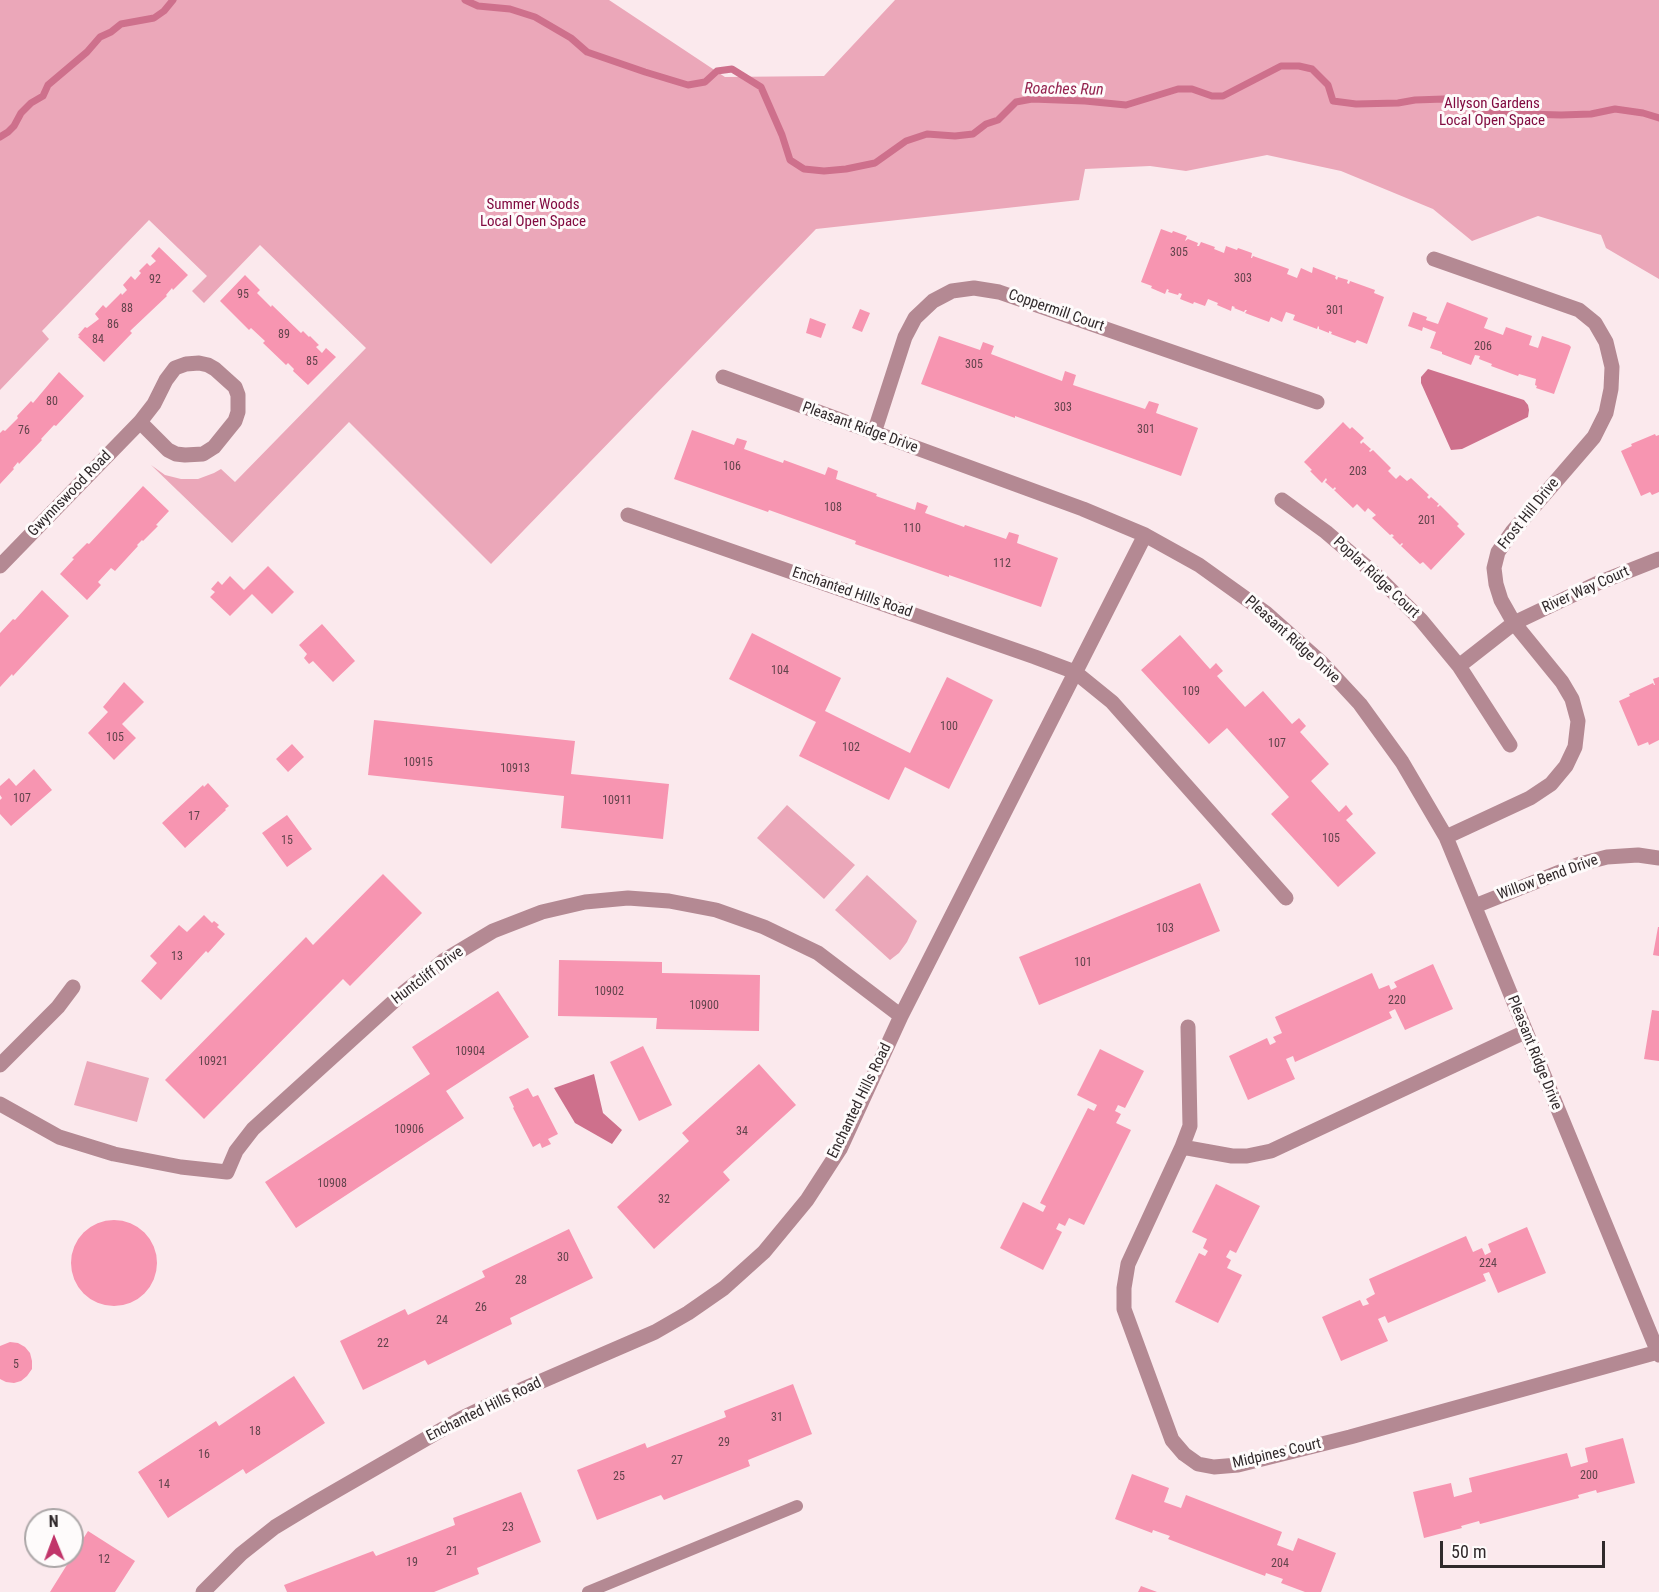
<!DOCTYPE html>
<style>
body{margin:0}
#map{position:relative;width:1659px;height:1592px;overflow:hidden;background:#fbe9ed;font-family:"Roboto Condensed",sans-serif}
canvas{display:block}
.north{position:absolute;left:24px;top:1508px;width:60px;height:60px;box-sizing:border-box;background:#fefbfb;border:2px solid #aca7a8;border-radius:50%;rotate:359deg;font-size:16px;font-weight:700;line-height:24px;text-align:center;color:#30292b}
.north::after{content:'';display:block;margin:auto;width:21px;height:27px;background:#c1356a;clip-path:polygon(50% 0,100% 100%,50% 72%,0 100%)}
.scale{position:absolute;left:1440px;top:1541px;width:165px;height:27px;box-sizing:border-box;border:3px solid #30292b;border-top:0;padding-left:8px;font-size:18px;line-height:21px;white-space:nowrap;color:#30292b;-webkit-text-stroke:4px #fefbfb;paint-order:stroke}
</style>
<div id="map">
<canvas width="1659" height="1592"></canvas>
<div class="north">N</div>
<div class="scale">50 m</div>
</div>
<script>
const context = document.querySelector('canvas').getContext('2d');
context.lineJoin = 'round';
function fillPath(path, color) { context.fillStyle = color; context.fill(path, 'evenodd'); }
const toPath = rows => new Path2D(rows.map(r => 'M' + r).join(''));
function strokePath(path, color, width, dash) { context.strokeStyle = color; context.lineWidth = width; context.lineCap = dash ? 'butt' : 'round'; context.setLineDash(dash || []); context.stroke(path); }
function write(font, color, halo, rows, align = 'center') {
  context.font = font + ' "Roboto Condensed",sans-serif'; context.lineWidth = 6; context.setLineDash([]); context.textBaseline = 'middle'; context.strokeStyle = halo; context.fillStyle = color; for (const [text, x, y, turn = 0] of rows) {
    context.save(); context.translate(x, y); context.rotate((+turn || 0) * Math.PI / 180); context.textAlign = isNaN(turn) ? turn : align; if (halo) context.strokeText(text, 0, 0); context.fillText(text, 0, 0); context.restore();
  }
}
const green = toPath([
 [0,0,609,0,725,77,824,76,895,0,1659,0,1659,279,1606,248,1601,235,1538,216,1472,241,1433,209,1341,171,1267,155,1186,171,1150,166,1085,169,1079,200,816,229,491,564,349,422,232,543,151,465,165,475,181,479,198,479,214,473,221,469,235,482,366,348,260,245,204,303,192,291,207,276,149,220,42,331,49,339,0,390],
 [787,805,855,865,824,899,757,838],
 [867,875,917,921,907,942,899,953,890,960,835,910],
 [87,1061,149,1078,137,1122,74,1105]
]);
const water = toPath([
 [1428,369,1524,400,1528,405,1529,410,1528,417,1462,449,1451,450,1421,383,1421,377],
 [594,1074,603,1113,622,1130,612,1144,575,1123,554,1088]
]);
const stream = toPath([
 [465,0,478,6,510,9,535,17,571,38,587,52,645,72,688,85,705,82,717,71,732,69,761,87,782,135,790,160,804,169,824,171,846,169,875,163,906,141,927,134,955,136,973,134,986,124,998,120,1016,102,1032,99,1085,101,1126,105,1178,89,1192,89,1212,96,1223,96,1281,66,1299,66,1312,69,1328,85,1333,101,1356,104,1398,103,1415,100,1444,99,1466,107,1490,113,1561,115,1591,114,1615,109,1643,113,1659,118],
 [0,137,8,132,14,126,21,113,31,103,43,96,48,85,87,52,100,37,111,32,121,24,154,18,164,11,173,0]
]);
const building = toPath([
 [1161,229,1172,233,1173,231,1187,236,1185,241,1188,239,1198,243,1197,246,1199,246,1201,242,1215,247,1214,249,1224,253,1226,246,1237,250,1238,248,1252,253,1251,258,1252,258,1253,256,1289,269,1287,274,1297,278,1301,268,1312,273,1313,267,1336,276,1335,278,1337,280,1338,277,1348,280,1347,283,1349,284,1350,281,1375,290,1374,293,1384,297,1367,344,1357,340,1355,343,1331,334,1332,332,1329,331,1329,333,1319,329,1319,327,1318,326,1317,329,1293,320,1295,315,1286,312,1282,322,1271,317,1269,322,1245,313,1247,310,1245,310,1244,312,1234,308,1235,307,1232,306,1231,311,1217,305,1218,303,1208,299,1205,306,1194,302,1193,304,1180,299,1182,294,1179,293,1178,295,1168,292,1169,290,1167,289,1165,294,1151,288,1152,286,1141,282],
 [159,247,188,275,173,290,172,288,166,295,167,296,130,331,132,333,104,362,78,337,80,336,78,335,85,327,87,328,99,319,95,314,103,305,106,308,121,293,122,295,127,290,123,285,131,276,135,280,141,273,139,271,147,263,150,266,156,261,151,256],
 [245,275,260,290,257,293,271,307,272,305,301,333,303,331,309,337,310,336,319,345,316,347,322,353,326,348,336,357,308,385,293,371,294,369,288,363,286,365,263,343,265,341,251,328,249,330,220,301],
 [1447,302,1488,318,1484,328,1503,335,1506,327,1532,336,1529,345,1538,348,1542,336,1569,345,1571,347,1554,394,1536,388,1537,386,1535,385,1536,379,1519,374,1518,376,1491,366,1492,364,1479,359,1480,356,1475,355,1471,365,1442,354,1442,352,1430,348,1436,332,1423,327,1422,331,1408,326,1413,312,1427,317,1426,320,1438,324],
 [860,309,870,313,862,332,852,328],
 [810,318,826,324,821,338,806,333],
 [939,336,980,350,983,342,994,346,991,354,1062,381,1065,371,1076,375,1073,385,1145,409,1149,401,1159,404,1156,413,1198,428,1181,476,1015,416,1015,418,921,384],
 [59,372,84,396,56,426,54,425,41,439,42,440,19,464,18,462,13,468,14,469,0,484,0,433,3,430,5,431,18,418,17,416,31,401,33,403],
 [1343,422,1350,429,1352,427,1364,438,1360,442,1361,444,1363,442,1371,449,1369,451,1370,452,1373,450,1391,468,1388,471,1396,479,1400,475,1407,481,1411,478,1429,495,1427,497,1429,499,1431,497,1439,504,1437,506,1438,507,1440,505,1459,524,1457,526,1465,534,1431,570,1423,562,1420,564,1401,546,1403,544,1402,543,1400,545,1392,537,1394,536,1392,534,1390,535,1372,518,1376,515,1368,508,1365,512,1357,504,1353,508,1334,490,1336,489,1335,487,1333,489,1325,482,1327,480,1326,478,1322,483,1310,471,1312,470,1304,462],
 [692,430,734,445,737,438,747,441,744,449,783,463,784,460,825,475,828,467,838,471,836,479,877,494,876,496,915,510,917,502,928,506,925,513,964,527,965,525,1006,539,1009,532,1019,535,1017,543,1058,558,1041,607,949,575,949,577,855,544,856,541,769,510,768,512,674,479],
 [1655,434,1656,436,1659,435,1659,492,1652,495,1650,492,1641,496,1621,451,1632,446,1631,444],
 [143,486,169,511,156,525,158,526,143,541,142,540,137,545,138,546,115,571,111,568,98,582,101,585,87,600,60,574,74,559,72,558,87,543,89,544],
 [268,566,294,592,272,614,252,594,230,616,210,597,215,592,211,589,218,581,222,585,230,576,244,590],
 [42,590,69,616,13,676,12,674,0,687,0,633,13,619,15,620],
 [322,624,355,661,333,682,313,661,309,664,304,658,307,654,299,645],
 [752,633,841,678,825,711,910,753,947,677,993,700,949,789,905,767,889,800,799,756,816,722,729,679],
 [1180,635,1210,669,1216,663,1223,671,1217,676,1245,707,1263,691,1292,724,1299,718,1306,726,1300,732,1329,764,1311,781,1339,812,1346,805,1353,814,1346,820,1376,853,1338,887,1271,814,1289,797,1227,728,1209,744,1141,670],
 [1659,677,1659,740,1649,745,1648,742,1638,746,1619,701,1630,696,1629,694,1653,683,1654,685,1655,685,1653,679],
 [124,682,144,702,122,724,136,738,114,760,88,733,108,712,103,707],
 [374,720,575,741,571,774,669,784,663,839,561,828,564,796,368,775],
 [292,744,304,757,288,772,276,759],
 [34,769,52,790,11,826,0,814,0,800,2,798,0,795,0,786,9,778,16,786],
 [208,783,229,806,225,809,226,810,185,848,162,823,203,785,204,787],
 [287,815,312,849,287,867,262,833],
 [383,874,422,913,350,986,343,979,204,1119,165,1080,306,937,313,945],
 [1200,883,1220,931,1039,1005,1019,957],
 [204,915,212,923,214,921,219,925,217,927,225,934,208,953,206,951,161,1000,141,981,157,963,150,956,179,925,187,932],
 [1658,927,1659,927,1659,956,1653,955],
 [559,960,662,962,662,973,760,975,759,1031,656,1029,657,1018,558,1016],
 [1433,964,1453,1009,1405,1030,1395,1009,1389,1012,1392,1018,1295,1062,1293,1056,1286,1059,1295,1079,1248,1100,1229,1056,1267,1038,1270,1045,1276,1042,1273,1037,1282,1033,1275,1017,1372,973,1379,989,1389,985,1391,990,1397,987,1394,982],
 [498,991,529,1037,446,1091,464,1118,296,1228,265,1182,430,1074,412,1047],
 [1652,1010,1659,1011,1659,1061,1644,1059],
 [643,1046,672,1105,639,1121,610,1062],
 [1100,1049,1144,1071,1125,1108,1118,1105,1115,1111,1121,1114,1116,1123,1131,1130,1084,1225,1069,1218,1065,1226,1059,1223,1056,1229,1062,1232,1043,1270,1000,1248,1023,1202,1043,1212,1046,1206,1040,1203,1088,1108,1094,1111,1097,1105,1077,1095],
 [759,1064,796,1105,723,1172,730,1180,654,1249,617,1207,689,1141,682,1133],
 [528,1088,533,1097,538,1095,558,1134,548,1139,551,1144,542,1148,540,1143,533,1147,513,1108,514,1107,509,1097],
 [1216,1184,1260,1206,1236,1253,1230,1250,1226,1257,1231,1260,1227,1268,1242,1275,1218,1323,1175,1302,1199,1253,1205,1256,1208,1251,1203,1248,1207,1239,1192,1232],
 '71 1263a43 43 0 1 1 86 0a43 43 0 1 1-86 0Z',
 [1527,1227,1546,1273,1498,1293,1489,1272,1483,1274,1486,1281,1388,1323,1385,1316,1378,1319,1388,1341,1341,1361,1322,1317,1360,1300,1363,1306,1369,1304,1366,1299,1375,1294,1369,1279,1466,1236,1473,1252,1482,1248,1485,1255,1491,1252,1488,1244],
 [569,1229,593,1278,510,1318,512,1324,428,1365,425,1360,363,1390,340,1341,405,1309,408,1315,485,1277,482,1271],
 [10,1342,18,1343,25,1347,30,1353,32,1361,32,1369,27,1376,21,1381,14,1383,6,1382,0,1379,0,1346],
 [294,1376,325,1423,246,1474,243,1469,168,1518,138,1472,216,1421,219,1426],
 [793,1384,812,1434,748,1460,750,1466,664,1500,661,1495,597,1520,577,1470,645,1443,647,1448,726,1417,724,1411],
 [1623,1438,1635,1483,1597,1493,1596,1490,1578,1495,1579,1498,1480,1524,1479,1521,1461,1526,1462,1528,1424,1538,1413,1492,1451,1483,1454,1497,1472,1492,1469,1478,1567,1453,1571,1467,1588,1462,1585,1448],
 [1132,1474,1169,1488,1164,1502,1181,1508,1186,1495,1282,1532,1277,1545,1293,1551,1298,1538,1336,1553,1321,1592,1305,1592,1281,1583,1283,1579,1266,1573,1265,1576,1168,1539,1170,1536,1153,1530,1152,1533,1115,1519],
 [521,1492,541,1542,477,1568,479,1574,434,1592,287,1592,284,1585,373,1551,376,1556,455,1525,453,1518],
 [88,1531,135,1561,115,1592,50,1592],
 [1141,1586,1157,1592,1138,1592]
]);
const lane = toPath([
 [588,1592,797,1506]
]);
const street = toPath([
 [1434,259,1579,310,1595,323,1606,342,1612,367,1611,389,1606,413,1594,437,1512,532,1498,552,1494,568,1496,584,1501,600,1514,623,1562,682,1572,699,1578,721,1575,747,1566,766,1551,784,1530,798,1446,837],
 [723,377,1083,509,1145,535,1199,565,1266,613,1322,663,1360,704,1402,762,1446,837,1659,1355],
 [874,433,905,337,915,318,933,301,952,291,974,288,999,292,1317,402],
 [1282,500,1326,532,1375,574,1421,620,1459,666,1510,745],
 [628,515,1035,657,1075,672,1112,702,1286,898],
 [0,566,140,422,154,404,166,380,175,368,186,364,199,363,208,365,215,369,235,387,238,395,238,412,235,421,214,447,203,454,185,455,176,454,168,450,140,422],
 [1459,666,1514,623,1598,583,1659,559],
 [1475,906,1580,864,1607,857,1638,855,1659,858],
 [1188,1027,1190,1126,1182,1147,1128,1264,1124,1288,1124,1309,1172,1440,1184,1454,1198,1464,1214,1467,1238,1465,1350,1437,1658,1352],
 [0,1065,58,1007,73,987],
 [0,1104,59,1137,114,1154,181,1167,227,1172,236,1151,253,1129,403,993,443,961,493,931,542,912,585,902,628,898,669,901,716,910,764,927,818,953,901,1016],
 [1182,1147,1232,1156,1247,1156,1271,1151,1525,1032],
 [203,1592,241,1554,275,1527,313,1504,462,1418,521,1390,655,1332,688,1313,724,1288,764,1252,807,1200,840,1149,901,1016,1145,535]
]);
const numberNames = [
 ["305",1179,253],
 ["303",1243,279],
 ["92",155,280],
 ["95",243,295],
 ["88",127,309],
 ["301",1335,311],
 ["86",113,325],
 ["89",284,335],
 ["84",98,340],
 ["206",1483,347],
 ["85",312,362],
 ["305",974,365],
 ["80",52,402],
 ["303",1063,408],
 ["301",1146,430],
 ["76",24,431],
 ["106",732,467],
 ["203",1358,472],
 ["108",833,508],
 ["201",1427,521],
 ["110",912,529],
 ["112",1002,564],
 ["104",780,671],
 ["109",1191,692],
 ["100",949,727],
 ["105",115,738],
 ["107",1277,744],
 ["102",851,748],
 ["10915",418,763],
 ["10913",515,769],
 ["107",22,799],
 ["10911",617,801],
 ["17",194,817],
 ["105",1331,839],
 ["15",287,841],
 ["103",1165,929],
 ["13",177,957],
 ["101",1083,963],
 ["10902",609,992],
 ["220",1397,1001],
 ["10900",704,1006],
 ["10904",470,1052],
 ["10921",213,1062],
 ["10906",409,1130],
 ["34",742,1132],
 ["10908",332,1184],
 ["32",664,1200],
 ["30",563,1258],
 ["224",1488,1264],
 ["28",521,1281],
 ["26",481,1308],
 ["24",442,1321],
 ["22",383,1344],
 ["5",16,1365],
 ["31",777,1418],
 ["18",255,1432],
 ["29",724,1443],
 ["16",204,1455],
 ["27",677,1461],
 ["200",1589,1476],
 ["25",619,1477],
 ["14",164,1485],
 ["23",508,1528],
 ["21",452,1552],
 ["12",104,1560],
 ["19",412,1563],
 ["204",1280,1564]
];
const parkNames = [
 ["Allyson Gardens",1492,104],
 ["Local Open Space",1492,121],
 ["Summer Woods",533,205],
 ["Local Open Space",533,222]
];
const streetNames = [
 ["Coppermill Court",1056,311,19],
 ["Pleasant Ridge Drive",860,428,20],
 ["Gwynnswood Road",70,494,-46],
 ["Frost Hill Drive",1529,514,-51],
 ["Poplar Ridge Court",1376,578,43],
 ["River Way Court",1586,590,-24],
 ["Enchanted Hills Road",852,593,19],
 ["Pleasant Ridge Drive",1292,640,42],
 ["Willow Bend Drive",1548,878,-20],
 ["Huntcliff Drive",428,976,-37],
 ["Pleasant Ridge Drive",1534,1053,68],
 ["Enchanted Hills Road",860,1101,-64],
 ["Enchanted Hills Road",484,1410,-26],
 ["Midpines Court",1277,1454,-13]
];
const waterNames = [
 ["Roaches Run",1064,90,1]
];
fillPath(green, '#eba7b9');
fillPath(water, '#ce708c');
strokePath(stream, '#ce708c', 7);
fillPath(building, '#f795b1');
strokePath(lane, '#b48993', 12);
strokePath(street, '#b48993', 15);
write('12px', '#62444c', null, numberNames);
write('15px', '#820c41', '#fefbfb', parkNames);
write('15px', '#30292b', '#fefbfb', streetNames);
write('italic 16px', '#94234f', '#fefbfb', waterNames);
</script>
